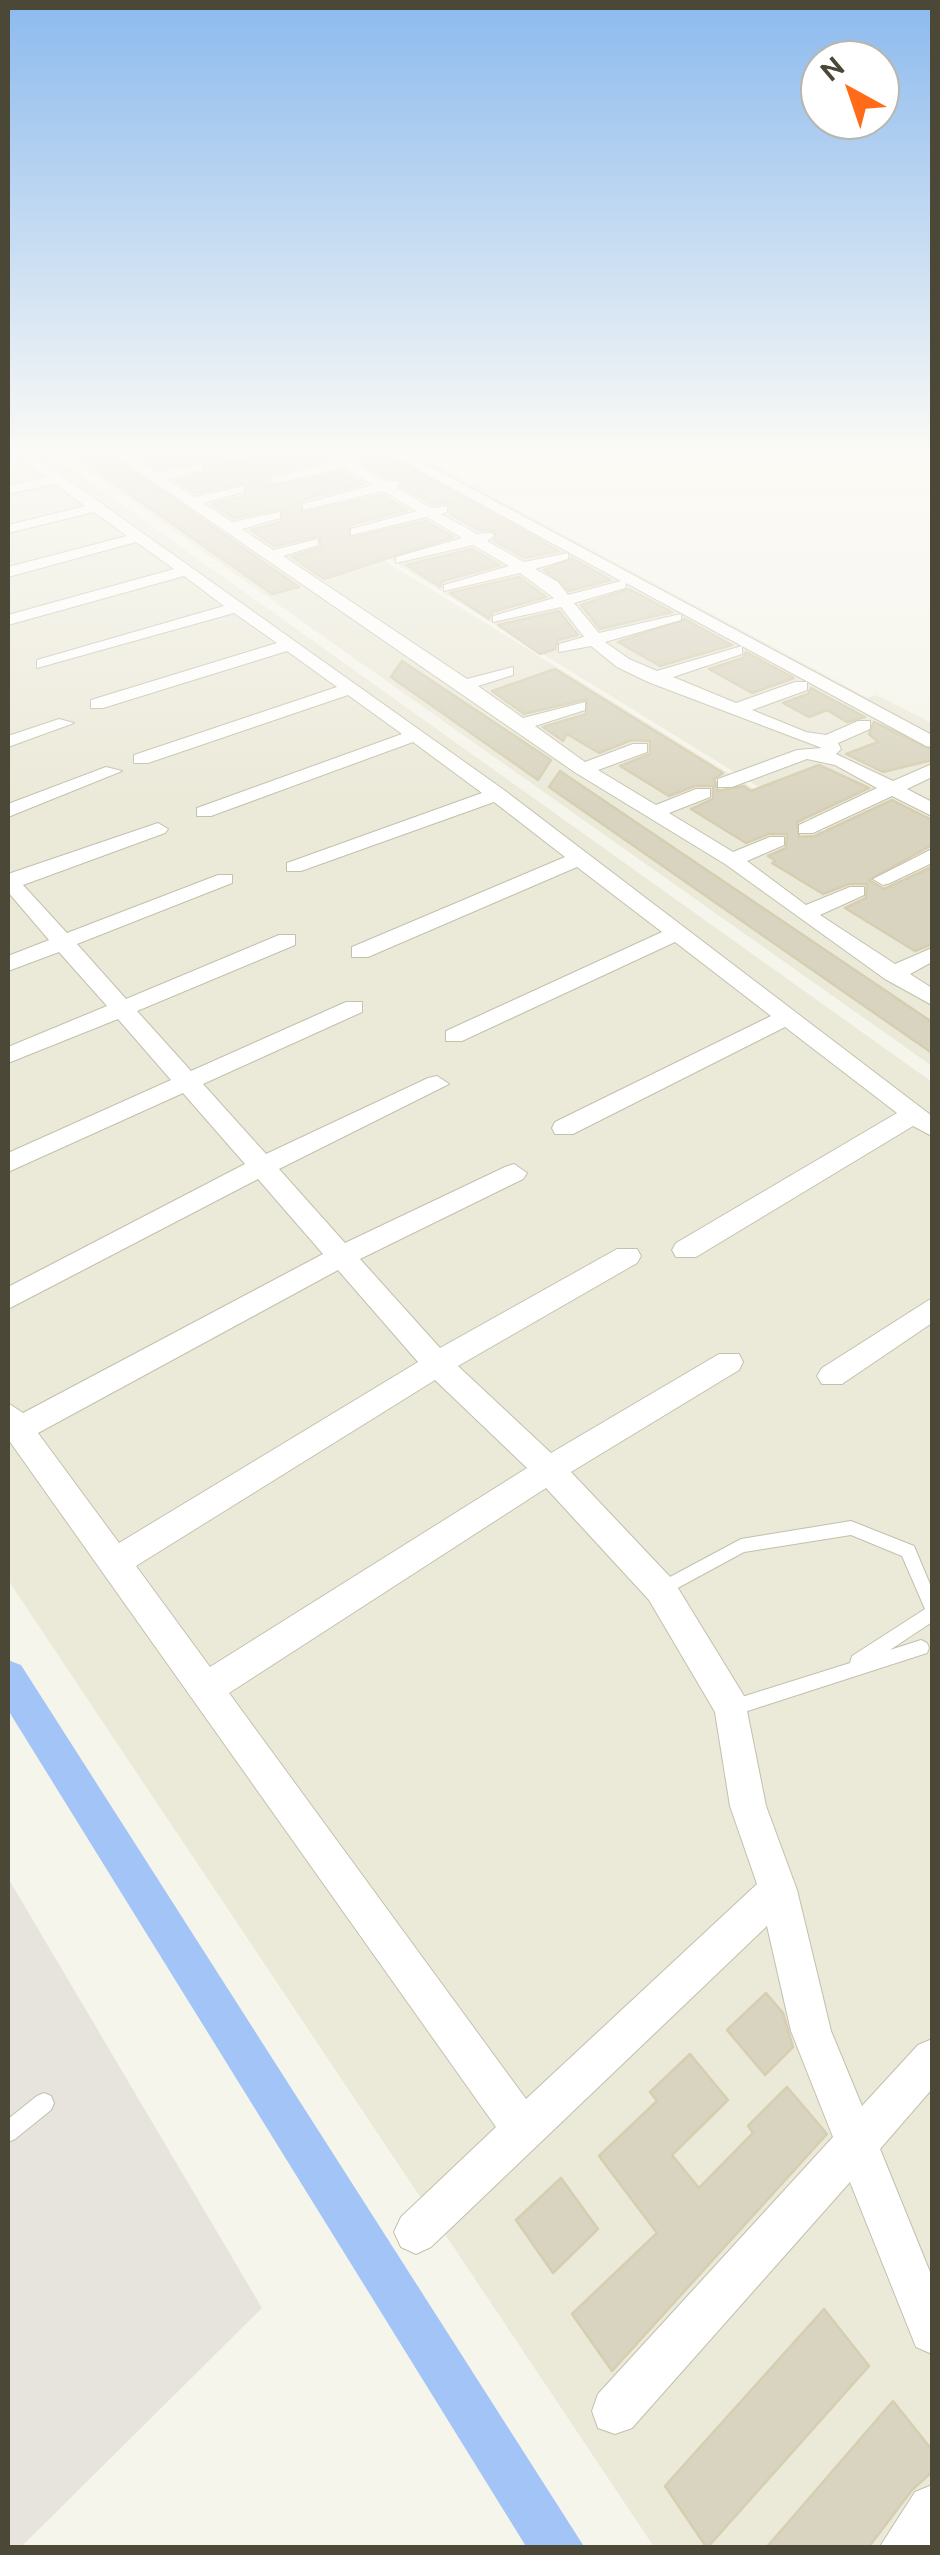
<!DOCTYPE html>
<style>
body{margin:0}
#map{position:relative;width:940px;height:2555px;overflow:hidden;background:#f6f5eb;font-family:Ubuntu,sans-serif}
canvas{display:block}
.frame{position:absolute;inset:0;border:10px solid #4c4837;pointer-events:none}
.north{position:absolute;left:800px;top:40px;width:100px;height:100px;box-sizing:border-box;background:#fff;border:2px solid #b7b6af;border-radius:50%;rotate:320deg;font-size:28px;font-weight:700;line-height:40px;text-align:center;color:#4c4837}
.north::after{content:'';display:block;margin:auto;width:35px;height:45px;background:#ff6b19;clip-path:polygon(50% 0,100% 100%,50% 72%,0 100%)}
</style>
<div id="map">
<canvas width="940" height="2555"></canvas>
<div class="frame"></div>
<div class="north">N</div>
</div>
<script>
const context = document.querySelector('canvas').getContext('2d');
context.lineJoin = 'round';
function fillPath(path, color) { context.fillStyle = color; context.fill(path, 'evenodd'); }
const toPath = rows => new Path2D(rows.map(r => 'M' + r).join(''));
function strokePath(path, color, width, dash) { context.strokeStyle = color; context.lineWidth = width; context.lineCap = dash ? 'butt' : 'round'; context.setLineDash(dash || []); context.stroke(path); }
const residential = toPath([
 [8,447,41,447,932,1082,932,2547,654,2547,8,1580],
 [55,447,201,447,932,899,932,1066],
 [207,447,401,447,868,698,876,695,932,723,932,894]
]);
const industrial = toPath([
 [8,1878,262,2308,20,2548,8,2547]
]);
const canal = toPath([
 [8,1660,21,1665,585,2548,527,2548,8,1710,8,1660]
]);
const building = toPath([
 [63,447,99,447,299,587,272,594,63,447],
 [126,447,245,447,224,455,235,465,286,447,307,447,326,460,270,474,269,487,343,472,363,484,302,500,301,513,382,495,407,510,350,525,349,538,426,521,453,537,324,579,292,557,321,547,320,536,274,546,251,530,281,522,282,509,233,518,212,504,245,496,246,483,195,493,176,481,206,472,205,461,159,469,126,447],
 [336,447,373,447,559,551,525,558,494,541,495,531,478,530,450,514,449,503,432,504,401,486,402,479,388,478,363,464,364,455,349,455,336,447],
 [472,549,500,565,443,581,440,587,406,565,472,549],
 [572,558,611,580,569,591,544,570,572,558],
 [519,577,546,597,492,612,489,619,450,593,519,577],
 [629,589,672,612,600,629,581,605,629,589],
 [559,611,578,635,558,640,555,649,540,654,498,625,559,611],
 [685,619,732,645,660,666,618,642,685,619],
 [746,652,794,678,752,693,709,669,743,658,746,652],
 [402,661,551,760,538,780,391,677,402,661],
 [555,669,723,773,714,779,718,791,744,786,751,791,819,765,869,788,797,822,799,837,815,836,892,800,932,820,932,845,869,880,884,889,932,867,932,944,915,951,845,908,866,898,867,884,849,884,823,894,772,863,776,861,768,856,786,848,787,834,769,834,746,843,691,809,713,799,713,786,695,786,669,796,620,766,650,754,650,741,632,740,599,753,567,734,563,741,543,727,586,714,587,699,524,714,492,691,555,669],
 [811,688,865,717,847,722,827,710,809,717,783,703,808,694,811,688],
 [874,722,932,750,932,760,883,772,846,754,878,742,869,734,874,722],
 [560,771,932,1022,932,1053,549,787,560,771],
 [766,1993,783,2013,793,2047,765,2075,727,2030,766,1993],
 [690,2054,728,2100,672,2155,699,2188,753,2133,748,2126,787,2087,827,2134,612,2371,572,2314,657,2233,599,2156,657,2101,650,2092,690,2054],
 [561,2178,598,2229,553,2273,516,2220,561,2178],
 [824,2309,869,2366,707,2548,665,2486,824,2309],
 [893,2401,932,2450,932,2472,912,2490,868,2548,766,2548,893,2401]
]);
const lane = toPath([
 [851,1521,914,1546,932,1589,932,1622,890,1650,921,1640,927,1643,929,1648,927,1653,732,1716,726,1714,723,1708,726,1702,850,1663,852,1656,925,1609,902,1556,851,1535,744,1552,661,1597,655,1595,653,1590,655,1585,741,1539,851,1521],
 [44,2093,51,2096,54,2103,51,2110,15,2139,8,2142,8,2119,37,2096,44,2093]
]);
const street = toPath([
 [8,447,22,447,504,790,932,1116,932,1136,913,1126,696,1257,676,1257,672,1250,676,1243,897,1113,785,1027,573,1134,555,1134,552,1128,555,1122,771,1016,675,942,462,1041,446,1041,446,1031,662,932,577,867,368,957,352,957,352,947,565,857,494,802,301,871,287,871,287,863,482,793,413,742,211,816,197,816,197,808,402,734,348,695,148,763,134,763,134,755,337,687,287,651,103,708,91,708,91,700,277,643,234,613,37,668,37,660,224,606,184,576,8,625,8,615,174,569,136,542,8,577,8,567,127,536,94,512,8,533,8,525,85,506,55,484,8,494,8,486,46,477,8,447],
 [103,447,119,447,158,473,203,464,203,470,167,479,194,497,244,486,244,492,203,503,232,522,280,512,280,518,242,529,273,550,318,539,318,545,283,556,467,679,513,667,513,675,478,686,523,718,585,702,585,710,535,726,585,762,633,744,647,744,647,752,598,770,656,805,696,789,710,789,710,797,669,813,733,852,770,837,784,837,784,845,747,861,806,905,850,887,864,887,864,895,820,915,895,964,932,948,932,962,910,974,932,988,932,1005,885,979,725,864,576,773,103,447],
 [258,447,282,447,234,461,227,457,258,447],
 [311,447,328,447,348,459,362,458,358,465,387,482,399,481,397,488,431,508,447,506,447,512,441,514,477,534,492,533,494,536,487,541,524,562,568,553,568,559,535,569,558,582,568,595,621,581,377,447,394,447,932,735,932,747,926,746,626,583,625,588,574,603,599,633,681,614,681,620,605,642,629,659,657,671,742,646,742,654,673,677,736,703,795,682,807,682,807,690,752,710,806,732,826,735,858,721,870,721,870,729,838,743,841,749,836,754,893,781,932,764,932,777,907,789,932,802,932,816,892,796,813,833,799,833,799,825,877,788,835,765,807,759,732,787,718,787,718,779,797,750,822,748,648,682,617,667,591,646,559,652,559,644,584,637,561,607,493,622,493,616,554,598,520,573,444,591,444,585,509,566,473,545,396,563,396,557,462,538,427,517,351,535,351,529,417,511,383,491,303,510,303,504,373,485,344,468,271,484,271,478,335,462,311,447],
 [59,719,74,723,8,747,8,736,59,719],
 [106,767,122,771,8,817,8,804,106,767],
 [158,823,168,829,165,833,23,885,67,933,218,875,232,875,232,883,77,944,126,999,279,935,295,935,295,945,137,1011,191,1071,346,1002,362,1002,362,1012,203,1084,266,1154,428,1078,437,1076,449,1084,279,1169,345,1243,505,1167,514,1164,527,1173,523,1179,360,1259,440,1348,617,1249,637,1249,641,1256,637,1263,458,1366,551,1453,719,1354,739,1354,743,1362,739,1370,571,1472,673,1580,744,1696,766,1806,797,1890,831,2031,862,2106,918,2045,932,2039,932,2089,880,2149,932,2277,932,2354,916,2347,850,2182,632,2428,615,2434,598,2428,592,2411,598,2394,833,2137,791,2031,767,1926,431,2247,416,2254,401,2247,394,2232,401,2217,496,2127,8,1439,8,1403,23,1413,323,1254,258,1179,8,1309,8,1287,245,1164,183,1093,8,1172,8,1153,171,1080,118,1019,8,1063,8,1047,107,1006,59,952,8,971,8,956,49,940,8,892,8,874,158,823],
 [338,1270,418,1362,119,1543,38,1433,338,1270],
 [435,1380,527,1468,210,1667,136,1566,435,1380],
 [546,1488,649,1600,715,1712,730,1806,757,1884,526,2099,229,1693,546,1488],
 [932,849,932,863,890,883,883,885,873,879,932,849],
 [932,1298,932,1323,842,1384,822,1384,817,1376,822,1368,932,1298],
 [932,2485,932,2548,879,2548,915,2492,932,2485]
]);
fillPath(residential, '#ebe9d8');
fillPath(industrial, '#e6e4dc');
fillPath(canal, '#a3c4f7');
fillPath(building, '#d9d4bf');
strokePath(building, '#d5ceb1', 2.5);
strokePath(lane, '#c3c0ac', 2);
strokePath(street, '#c3c0ac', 2);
fillPath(lane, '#fff');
fillPath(street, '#fff');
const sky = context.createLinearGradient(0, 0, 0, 805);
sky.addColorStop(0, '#8cbaee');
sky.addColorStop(0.56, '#fbfaf6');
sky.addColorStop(1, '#fbfaf600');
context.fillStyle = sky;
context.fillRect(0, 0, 940, 805);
</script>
